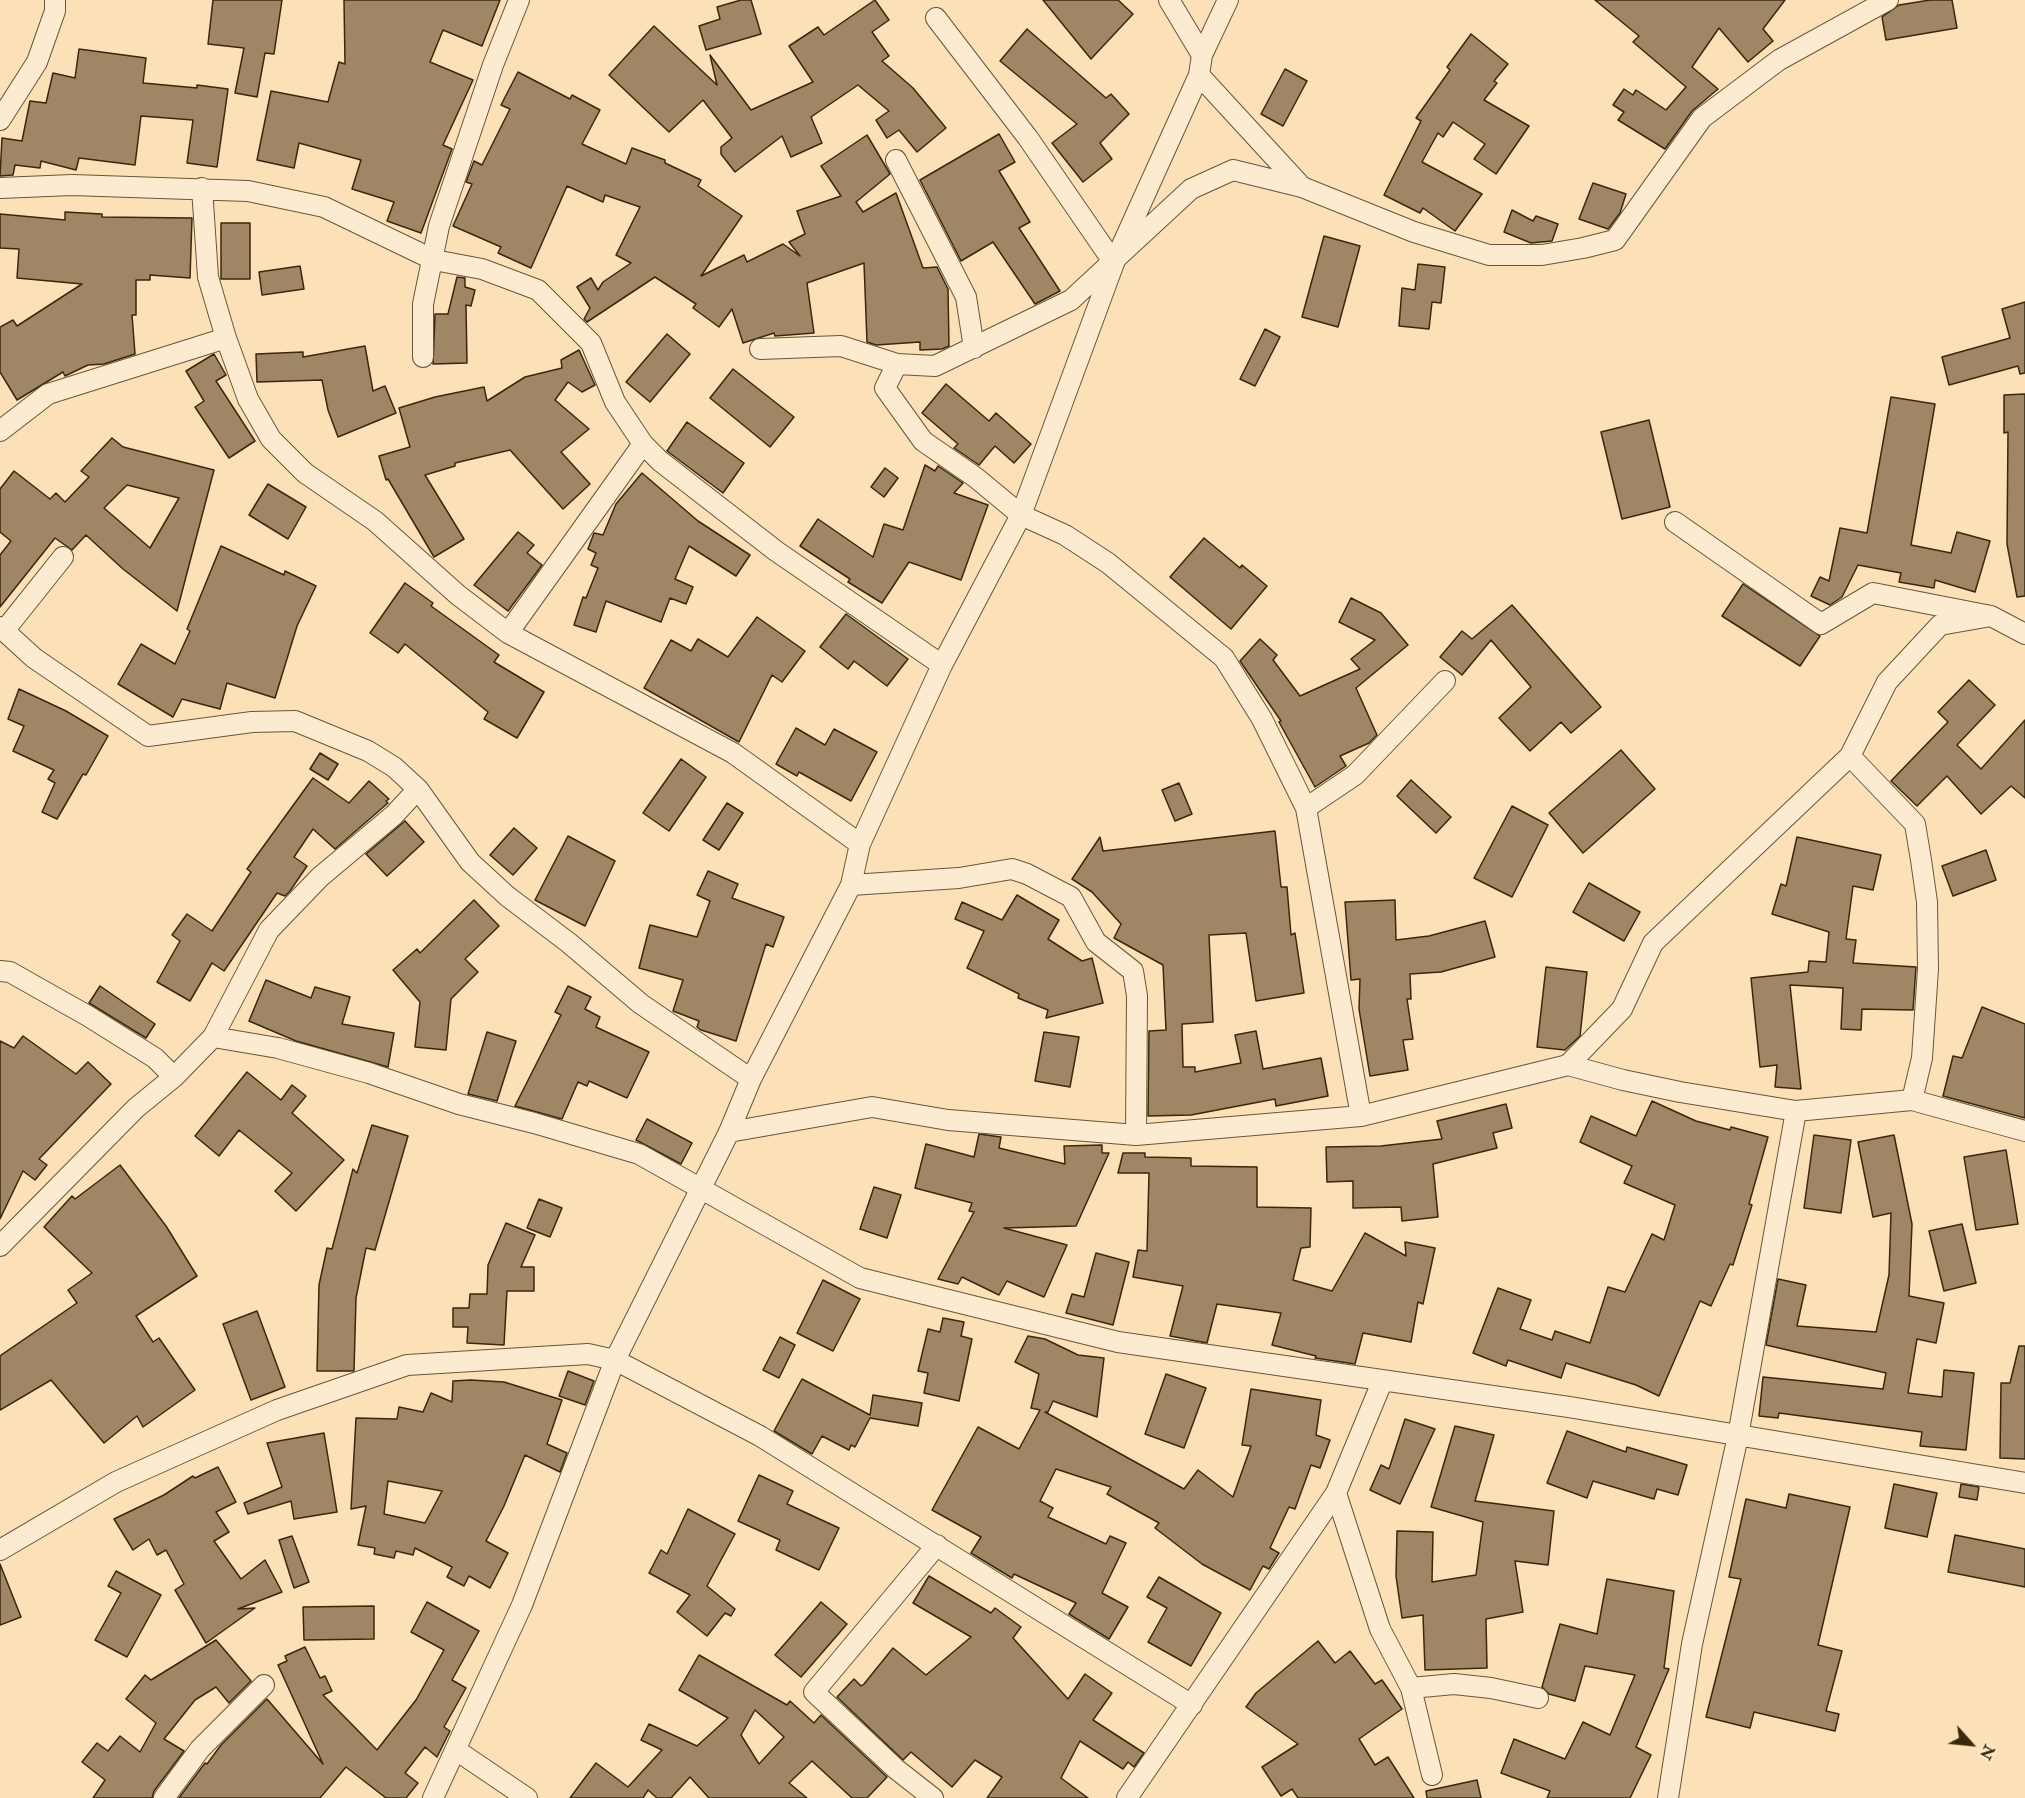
<!DOCTYPE html>
<style>
body{margin:0}
#map{position:relative;width:2025px;height:1798px;overflow:hidden;background:#fce0b8;font-family:"IM FELL Double Pica",serif}
canvas{display:block}
.north{position:absolute;left:1941px;top:1714px;width:60px;height:60px;-webkit-text-stroke:4px #fdebd1;paint-order:stroke;rotate:117deg;font-size:16px;font-weight:700;line-height:24px;text-align:center;color:#3a270c}
.north::after{content:'';display:block;margin:auto;width:21px;height:27px;background:#3a270c;clip-path:polygon(50% 0,100% 100%,50% 72%,0 100%)}
</style>
<div id="map">
<canvas width="2025" height="1798"></canvas>
<div class="north">N</div>
</div>
<script>
const context = document.querySelector('canvas').getContext('2d');
context.lineJoin = 'round';
function fillPath(path, color) { context.fillStyle = color; context.fill(path, 'evenodd'); }
const toPath = rows => new Path2D(rows.map(r => 'M' + r).join(''));
function strokePath(path, color, width, dash) { context.strokeStyle = color; context.lineWidth = width; context.lineCap = dash ? 'butt' : 'round'; context.setLineDash(dash || []); context.stroke(path); }
const building = toPath([
 [213,0,282,0,274,54,265,53,257,97,235,93,244,48,208,44,213,0],
 [344,0,500,0,482,46,443,30,430,62,473,80,443,145,452,149,421,233,387,221,394,202,352,189,361,160,299,143,294,168,257,160,271,91,328,102,339,62,345,64,344,0],
 [741,0,751,0,761,34,706,50,699,26,720,19,717,7,741,0],
 [875,0,889,20,872,32,889,56,882,61,913,88,946,128,917,152,899,130,887,138,876,120,889,111,858,85,811,117,822,143,791,157,782,136,735,172,721,154,721,147,732,138,703,100,669,132,609,75,654,26,717,85,710,55,751,110,813,82,789,46,818,27,824,35,875,0],
 [1043,0,1118,0,1133,14,1091,59,1043,0],
 [1595,0,1785,0,1763,29,1773,41,1748,62,1719,28,1692,67,1718,89,1692,111,1665,149,1618,120,1624,112,1613,105,1624,89,1633,95,1636,90,1666,110,1686,87,1633,42,1639,36,1595,0],
 [1930,0,1952,0,1957,28,1886,40,1882,17,1899,5,1930,0],
 [1027,29,1106,98,1111,94,1129,114,1100,143,1112,159,1083,182,1052,143,1077,124,1000,61,1027,29],
 [1471,34,1508,64,1494,81,1497,83,1484,100,1529,126,1496,174,1474,159,1485,144,1453,122,1443,137,1438,133,1422,162,1482,194,1455,231,1423,208,1420,213,1384,195,1421,121,1416,118,1450,70,1447,67,1471,34],
 [79,49,146,58,143,83,197,88,197,85,228,89,217,167,187,163,193,120,141,116,135,165,79,158,76,170,41,161,40,168,15,165,13,175,0,176,2,138,22,141,30,101,46,103,53,73,75,78,79,49],
 [1285,69,1307,81,1283,126,1261,114,1285,69],
 [518,72,570,99,572,95,600,110,582,144,626,164,632,148,665,160,665,163,701,180,698,186,742,216,701,276,744,255,747,262,783,244,800,256,789,242,805,234,797,211,841,196,821,166,867,135,890,174,856,202,863,212,896,193,923,268,937,267,948,289,949,346,942,349,920,350,920,342,876,345,867,342,864,263,807,283,814,333,775,336,774,333,743,343,732,309,719,327,693,308,696,304,655,277,587,322,584,319,590,308,577,287,591,278,598,290,603,282,631,263,616,255,640,207,605,195,603,202,567,186,531,268,498,253,501,247,453,226,472,184,466,182,474,161,482,165,510,109,501,105,518,72],
 [999,134,1015,162,999,171,1030,222,1019,228,1060,291,1035,304,993,242,961,261,920,180,999,134],
 [1593,183,1626,194,1620,213,1608,229,1579,219,1593,183],
 [1512,210,1533,221,1536,216,1558,224,1552,241,1531,243,1504,232,1512,210],
 [65,212,102,214,102,217,192,218,190,278,150,275,150,280,136,280,136,315,132,315,135,354,104,364,88,365,65,376,63,372,17,400,0,372,0,327,13,320,17,326,82,284,17,278,19,249,0,248,0,214,65,220,65,212],
 [221,223,250,223,250,279,221,279,221,223],
 [1324,236,1360,246,1338,327,1302,317,1324,236],
 [1418,264,1445,267,1441,303,1432,302,1429,329,1399,326,1402,288,1415,290,1418,264],
 [300,266,304,289,262,295,259,272,300,266],
 [457,277,465,278,465,287,475,290,471,306,466,305,467,363,433,364,435,314,448,314,457,277],
 [2025,302,2025,373,2020,374,2018,366,1949,385,1942,357,2010,338,2002,309,2025,302],
 [1265,329,1280,337,1255,386,1240,379,1265,329],
 [667,334,690,354,650,402,626,382,667,334],
 [365,346,373,391,385,386,396,413,338,437,328,410,322,380,257,382,256,354,303,352,303,357,365,346],
 [579,350,595,385,582,392,568,382,555,400,589,429,561,452,590,484,563,509,510,450,455,463,455,466,425,475,464,539,434,557,388,479,386,480,379,456,410,447,399,408,435,397,484,387,487,401,525,377,562,368,561,360,579,350],
 [214,354,226,375,216,381,255,441,229,458,195,407,204,401,186,371,214,354],
 [733,369,794,417,770,447,710,398,733,369],
 [946,384,989,421,996,413,1031,444,1014,463,995,446,979,465,954,448,958,444,922,413,946,384],
 [2025,394,2025,596,2017,597,2007,544,2008,432,2004,433,2004,395,2025,394],
 [1891,397,1935,404,1911,545,1951,553,1957,532,1990,541,1975,592,1935,580,1934,588,1899,582,1901,573,1858,565,1842,597,1830,605,1811,596,1820,577,1829,581,1840,528,1867,533,1891,397],
 [1649,420,1670,507,1622,519,1601,432,1649,420],
 [687,422,744,463,723,493,667,451,687,422],
 [112,438,123,447,214,470,177,611,123,569,86,535,72,550,55,538,0,607,0,555,11,541,0,532,0,489,14,471,50,499,56,493,65,502,89,477,81,471,112,438],
 [127,485,179,498,150,548,104,508,127,485],
 [925,465,935,471,938,466,963,483,954,493,988,505,961,580,909,562,882,603,848,582,850,579,800,546,818,519,873,557,884,524,903,530,925,465],
 [885,468,898,478,884,497,871,487,885,468],
 [642,473,698,521,750,555,736,576,689,546,675,579,693,587,686,604,670,598,661,622,606,601,596,632,574,625,583,597,586,598,598,568,591,565,596,553,588,549,594,533,603,535,616,504,642,473],
 [268,484,306,507,288,539,249,515,268,484],
 [518,532,534,545,527,553,542,565,508,611,474,585,518,532],
 [1204,538,1240,568,1242,565,1267,586,1231,629,1170,577,1204,538],
 [221,546,284,575,285,571,316,586,297,626,275,698,227,683,220,709,182,699,173,717,118,684,141,644,175,664,190,631,187,629,221,546],
 [405,583,433,603,431,606,499,655,494,662,544,692,517,738,484,719,488,712,405,644,398,653,370,633,405,583],
 [1743,584,1820,636,1800,666,1722,616,1743,584],
 [1351,598,1381,613,1408,645,1356,688,1377,735,1369,743,1340,756,1346,766,1315,787,1279,722,1281,721,1240,661,1260,639,1277,655,1273,660,1300,696,1360,669,1351,659,1375,640,1339,622,1351,598],
 [1512,605,1601,707,1571,733,1561,722,1530,751,1499,718,1531,687,1491,640,1462,675,1440,657,1462,631,1472,639,1512,605],
 [846,614,908,659,887,686,854,661,848,669,820,647,846,614],
 [757,617,805,651,782,682,772,675,739,742,644,688,671,640,691,651,698,639,728,657,757,617],
 [1969,680,1995,705,1957,745,1981,769,2025,720,2025,798,2011,786,1981,814,1947,776,1917,806,1891,781,1948,722,1938,712,1969,680],
 [19,689,66,711,108,736,86,775,83,774,57,819,42,812,55,783,48,779,54,770,13,751,24,726,8,719,19,689],
 [796,728,825,745,834,729,877,752,851,801,799,772,797,776,776,764,796,728],
 [1621,750,1655,789,1583,853,1549,813,1621,750],
 [320,753,338,764,328,780,310,769,320,753],
 [681,759,706,777,669,831,643,813,681,759],
 [313,778,349,803,369,781,389,799,386,801,388,803,335,849,313,829,294,857,307,866,290,891,285,896,277,893,224,971,212,963,190,1001,157,982,180,941,172,935,187,914,212,931,251,872,247,869,313,778],
 [1411,780,1451,817,1436,833,1397,796,1411,780],
 [1179,783,1192,814,1175,821,1162,790,1179,783],
 [727,803,743,813,719,850,703,840,727,803],
 [1512,806,1548,825,1512,897,1474,878,1512,806],
 [405,821,424,842,387,876,366,854,405,821],
 [514,828,537,848,513,875,490,855,514,828],
 [1275,831,1281,887,1287,887,1291,935,1295,933,1304,993,1256,1001,1246,933,1209,935,1213,1022,1182,1024,1183,1067,1195,1067,1195,1072,1241,1063,1235,1035,1256,1031,1263,1069,1321,1058,1328,1096,1276,1106,1275,1099,1191,1115,1148,1116,1149,1031,1166,1030,1163,965,1114,938,1121,924,1092,892,1072,879,1100,837,1103,851,1275,831],
 [568,836,615,861,585,926,535,900,568,836],
 [1797,837,1881,855,1873,890,1853,886,1846,939,1856,940,1853,963,1916,967,1913,1010,1862,1009,1861,1030,1841,1029,1843,988,1790,985,1801,1089,1775,1087,1777,1065,1760,1067,1751,978,1808,972,1809,961,1826,962,1829,932,1772,914,1781,884,1786,886,1797,837],
 [1986,850,1996,880,1953,896,1942,866,1986,850],
 [708,871,738,884,732,898,784,917,773,947,766,944,736,1041,701,1030,697,1027,699,1021,673,1011,683,980,639,968,650,925,697,937,710,901,697,895,708,871],
 [1589,883,1640,912,1624,941,1573,912,1589,883],
 [1017,895,1059,920,1048,939,1082,961,1092,958,1103,1003,1046,1018,1048,1010,1018,998,1019,994,967,968,984,931,955,919,962,902,1002,920,1017,895],
 [474,900,499,926,465,959,478,972,451,999,446,1050,415,1047,420,1002,393,970,417,949,420,953,474,900],
 [1395,900,1396,940,1429,936,1485,921,1495,957,1441,972,1410,974,1411,999,1407,999,1413,1039,1403,1040,1408,1070,1370,1076,1359,1009,1360,979,1351,980,1345,902,1395,900],
 [1546,967,1587,972,1580,1036,1565,1050,1537,1047,1546,967],
 [266,980,311,998,315,987,350,997,342,1024,394,1033,388,1067,296,1041,249,1021,266,980],
 [100,986,155,1024,146,1038,89,1003,100,986],
 [568,986,591,997,585,1009,600,1017,596,1027,649,1052,627,1098,589,1081,587,1086,578,1082,562,1119,515,1106,561,1015,555,1012,568,986],
 [1982,1007,2025,1024,2025,1118,1943,1096,1953,1056,1962,1058,1982,1007],
 [487,1032,516,1041,497,1101,468,1094,487,1032],
 [1044,1032,1079,1037,1070,1087,1035,1081,1044,1032],
 [23,1036,76,1074,88,1062,111,1084,39,1159,47,1165,35,1180,23,1171,0,1219,0,1041,14,1048,23,1036],
 [247,1072,281,1100,292,1085,306,1096,292,1113,344,1160,296,1211,275,1191,292,1173,239,1130,219,1156,195,1136,247,1072],
 [1652,1101,1696,1121,1730,1130,1731,1127,1768,1137,1749,1204,1752,1205,1733,1265,1730,1264,1711,1306,1700,1301,1659,1396,1636,1385,1566,1363,1561,1378,1508,1360,1506,1366,1473,1353,1498,1288,1531,1300,1520,1329,1552,1340,1555,1331,1590,1343,1608,1287,1625,1292,1652,1234,1664,1240,1675,1205,1624,1183,1632,1166,1580,1142,1591,1116,1636,1136,1652,1101],
 [1506,1104,1512,1128,1493,1133,1497,1148,1433,1164,1438,1217,1402,1221,1401,1207,1353,1208,1353,1181,1327,1182,1326,1147,1381,1146,1442,1139,1437,1121,1506,1104],
 [647,1119,692,1143,681,1164,636,1140,647,1119],
 [372,1125,408,1136,375,1250,366,1248,356,1298,354,1371,317,1371,319,1285,327,1248,332,1249,353,1169,357,1173,372,1125],
 [979,1134,1001,1137,999,1148,1065,1164,1064,1146,1102,1145,1102,1153,1109,1153,1076,1226,1004,1228,1067,1245,1044,1297,1007,1281,999,1295,962,1277,958,1284,938,1279,974,1212,969,1211,972,1203,915,1188,926,1144,974,1157,979,1134],
 [1814,1135,1851,1140,1841,1213,1804,1208,1814,1135],
 [1894,1135,1912,1224,1909,1296,1944,1303,1936,1343,1917,1339,1908,1393,1942,1397,1944,1370,1974,1373,1966,1450,1920,1446,1922,1432,1779,1413,1778,1418,1759,1416,1763,1377,1883,1389,1886,1373,1766,1345,1778,1279,1806,1285,1797,1326,1876,1332,1889,1275,1891,1213,1873,1217,1858,1142,1894,1135],
 [2006,1150,2018,1224,1976,1230,1964,1157,2006,1150],
 [1123,1153,1145,1153,1145,1157,1191,1158,1191,1166,1257,1167,1257,1207,1311,1208,1310,1247,1301,1248,1293,1280,1332,1291,1365,1233,1406,1256,1405,1242,1435,1248,1423,1304,1418,1302,1411,1342,1363,1333,1355,1364,1315,1358,1316,1356,1272,1345,1281,1313,1217,1304,1207,1343,1170,1336,1183,1286,1133,1277,1138,1250,1147,1251,1149,1173,1118,1173,1123,1153],
 [120,1165,166,1226,197,1276,136,1316,153,1342,159,1338,195,1390,143,1427,137,1416,104,1443,51,1380,0,1410,0,1356,77,1303,68,1290,92,1273,44,1227,72,1196,75,1199,120,1165],
 [874,1187,901,1195,887,1238,860,1229,874,1187],
 [539,1199,562,1208,550,1237,527,1228,539,1199],
 [506,1223,535,1235,521,1267,534,1267,534,1291,507,1291,504,1345,467,1343,468,1327,453,1327,453,1308,469,1308,470,1294,487,1294,488,1265,506,1223],
 [1962,1224,1976,1283,1944,1291,1929,1231,1962,1224],
 [1096,1253,1129,1262,1113,1325,1066,1313,1072,1294,1084,1297,1096,1253],
 [823,1280,860,1299,833,1351,797,1333,823,1280],
 [257,1311,285,1387,251,1400,223,1324,257,1311],
 [943,1318,964,1322,961,1336,972,1339,959,1401,924,1393,928,1373,918,1371,928,1329,940,1332,943,1318],
 [1028,1336,1045,1339,1078,1355,1104,1358,1097,1417,1053,1401,1048,1412,1045,1412,1184,1489,1198,1470,1233,1497,1251,1446,1242,1445,1251,1389,1321,1400,1316,1435,1330,1440,1320,1468,1311,1465,1295,1509,1289,1507,1270,1548,1279,1553,1269,1569,1263,1566,1250,1590,1202,1564,1155,1528,1159,1523,1107,1494,1111,1487,1056,1469,1040,1501,1053,1508,1048,1517,1106,1544,1110,1536,1126,1543,1102,1593,1128,1607,1109,1639,1069,1614,1076,1603,1014,1574,1012,1578,971,1553,981,1537,932,1510,978,1427,1019,1449,1040,1410,1031,1408,1039,1374,1015,1362,1028,1336],
 [780,1337,795,1345,779,1378,763,1370,780,1337],
 [2019,1346,2025,1346,2025,1459,2000,1458,2001,1383,2010,1383,2019,1346],
 [568,1371,594,1381,585,1405,559,1396,568,1371],
 [1166,1374,1206,1388,1184,1448,1145,1434,1166,1374],
 [802,1379,870,1415,873,1395,922,1403,918,1426,870,1418,855,1447,851,1445,849,1450,822,1436,812,1454,774,1431,802,1379],
 [471,1380,504,1382,562,1400,547,1444,567,1453,560,1472,525,1455,504,1506,486,1541,508,1553,490,1588,469,1576,464,1586,447,1577,452,1567,415,1548,413,1555,396,1551,394,1558,374,1554,375,1548,358,1545,366,1506,351,1509,356,1418,397,1419,399,1407,423,1412,431,1393,452,1402,453,1381,471,1380],
 [388,1481,442,1491,425,1523,384,1514,388,1481],
 [1405,1419,1435,1429,1400,1504,1370,1490,1381,1465,1389,1469,1405,1419],
 [1455,1426,1494,1435,1475,1501,1554,1511,1548,1565,1515,1561,1523,1612,1486,1619,1487,1668,1425,1670,1423,1615,1402,1618,1396,1576,1397,1531,1433,1532,1432,1582,1476,1575,1483,1522,1431,1507,1455,1426],
 [1567,1431,1626,1452,1627,1447,1687,1465,1678,1495,1657,1489,1654,1499,1593,1481,1587,1498,1547,1483,1567,1431],
 [324,1433,337,1512,294,1519,291,1501,248,1514,244,1503,282,1487,267,1443,324,1433],
 [218,1467,236,1502,216,1512,229,1532,214,1541,241,1579,265,1560,282,1592,238,1609,255,1608,206,1643,175,1590,184,1584,166,1550,157,1555,149,1539,133,1550,114,1519,164,1495,193,1476,195,1478,218,1467],
 [759,1475,793,1491,787,1504,839,1528,819,1570,776,1550,780,1540,738,1521,759,1475],
 [1894,1484,1937,1493,1927,1537,1885,1528,1894,1484],
 [1961,1484,1979,1487,1977,1500,1959,1497,1961,1484],
 [1789,1494,1850,1507,1818,1645,1842,1651,1826,1711,1839,1714,1835,1731,1754,1712,1750,1728,1706,1717,1741,1579,1729,1577,1746,1499,1786,1508,1789,1494],
 [688,1509,735,1534,707,1586,735,1609,731,1616,725,1613,707,1636,677,1612,690,1595,649,1573,661,1550,667,1554,688,1509],
 [1955,1535,2025,1549,2025,1587,1948,1572,1955,1535],
 [292,1536,309,1582,294,1588,279,1540,292,1536],
 [0,1564,21,1617,0,1625,0,1564],
 [116,1571,161,1595,127,1657,95,1640,121,1593,108,1586,116,1571],
 [929,1576,991,1613,995,1608,1021,1627,1013,1638,1068,1699,1085,1674,1112,1693,1093,1720,1144,1753,1134,1767,1128,1762,1123,1769,1080,1741,1061,1778,1088,1798,987,1798,1002,1777,975,1760,952,1787,911,1752,903,1760,837,1697,854,1679,861,1686,864,1684,893,1648,926,1675,971,1637,913,1603,929,1576],
 [1159,1577,1221,1613,1191,1666,1148,1642,1167,1608,1147,1597,1159,1577],
 [1607,1579,1674,1591,1664,1668,1669,1669,1636,1747,1651,1755,1630,1798,1547,1798,1550,1791,1501,1773,1514,1739,1565,1759,1583,1722,1610,1735,1635,1675,1585,1666,1575,1701,1549,1694,1542,1687,1560,1624,1597,1634,1607,1579],
 [427,1602,479,1631,452,1680,466,1688,444,1727,450,1731,437,1757,425,1747,405,1773,418,1783,406,1798,386,1798,346,1767,320,1798,179,1798,205,1763,207,1764,221,1745,267,1699,323,1764,278,1665,287,1661,285,1656,305,1647,320,1678,325,1676,332,1691,323,1695,377,1750,416,1700,444,1650,411,1632,427,1602],
 [821,1602,847,1624,801,1677,775,1655,821,1602],
 [374,1606,374,1639,304,1640,303,1607,374,1606],
 [216,1640,251,1681,229,1703,216,1687,195,1700,164,1739,184,1751,154,1791,152,1798,93,1798,105,1780,82,1762,97,1743,108,1751,120,1736,140,1752,156,1723,126,1699,145,1675,151,1680,216,1640],
 [1318,1641,1335,1663,1350,1651,1375,1684,1382,1680,1402,1709,1359,1739,1375,1765,1388,1757,1414,1798,1298,1798,1292,1789,1281,1796,1262,1767,1298,1744,1246,1707,1256,1693,1318,1641],
 [699,1655,787,1705,790,1701,814,1723,821,1715,887,1777,867,1798,852,1798,812,1761,789,1783,807,1798,709,1798,690,1777,671,1798,657,1798,648,1790,643,1798,570,1798,596,1763,628,1787,662,1750,641,1740,649,1724,697,1746,728,1718,679,1690,699,1655],
 [755,1710,784,1737,759,1764,741,1735,755,1710],
 [1477,1780,1481,1798,1427,1798,1426,1791,1477,1780]
]);
const street = toPath([
 [1169,0,1202,55],
 [936,18,1028,138,1114,263],
 [1199,75,1302,187],
 [0,120,37,62,55,11,55,0],
 [896,160,966,297,974,348],
 [0,188,72,185,248,191,324,207,434,260,482,269,538,290,591,343,615,402,643,444,660,461,776,551,942,665],
 [202,188,208,277,226,338],
 [760,349,841,346,897,364,935,366,1071,300,1191,189,1233,170,1302,187,1414,232,1489,255,1542,255,1583,248,1615,240,1702,118,1779,60,1888,0],
 [423,357,423,304,439,226,493,65,519,0],
 [897,364,885,388,923,441,975,477,1021,515,1065,535,1108,563,1224,658,1262,719,1306,808,1361,1116],
 [0,431,48,394,226,338,248,399,271,439,305,473,375,521,458,595,508,633,733,753,860,844],
 [1675,522,1821,624,1873,593,1991,616,2025,634],
 [0,627,34,658,148,736,252,722,295,721,368,751,394,767,418,789,470,862,507,896,569,943,641,1004,751,1079],
 [4,631,63,557],
 [508,633,643,444],
 [1850,756,1915,824,1921,860,1927,902,1928,969,1922,1058,1912,1100],
 [1306,808,1355,775,1445,681],
 [851,885,959,878,1012,869,1027,874,1071,897,1096,942,1133,971,1137,996,1136,1135],
 [0,971,10,972,88,1016,155,1058,174,1077],
 [213,1037,269,930,320,877,394,815,418,789],
 [1568,1065,1622,1009,1653,943,1850,756,1887,682,1940,625,1991,616],
 [729,1132,872,1107,948,1120,1136,1135,1361,1116,1568,1065,1623,1080,1680,1092,1796,1111,1912,1100,2025,1131],
 [0,1246,136,1108,174,1077,213,1037,278,1048,369,1073,459,1104,534,1123,639,1154,860,1278,920,1293,1118,1342,1569,1407,2025,1483],
 [1336,1493,1380,1629,1411,1688,1454,1684,1491,1688,1538,1698],
 [0,1550,116,1482,277,1410,407,1365,588,1354,615,1360,760,1436,1192,1705],
 [1411,1688,1432,1775],
 [456,1750,527,1798],
 [164,1798,200,1749,264,1685],
 [433,1798,522,1605,615,1360,729,1132,751,1079,851,885,860,844,942,665,1021,515,1114,263,1199,75,1202,55,1228,0],
 [933,1798,896,1769,814,1692,937,1545],
 [1127,1798,1336,1493,1382,1382],
 [1668,1798,1692,1644,1738,1436,1796,1111]
]);
fillPath(building, '#9f8765');
strokePath(building, '#3a270c', 1.5);
strokePath(street, '#6a5537', 22);
strokePath(street, '#fdebd1', 20);
</script>
